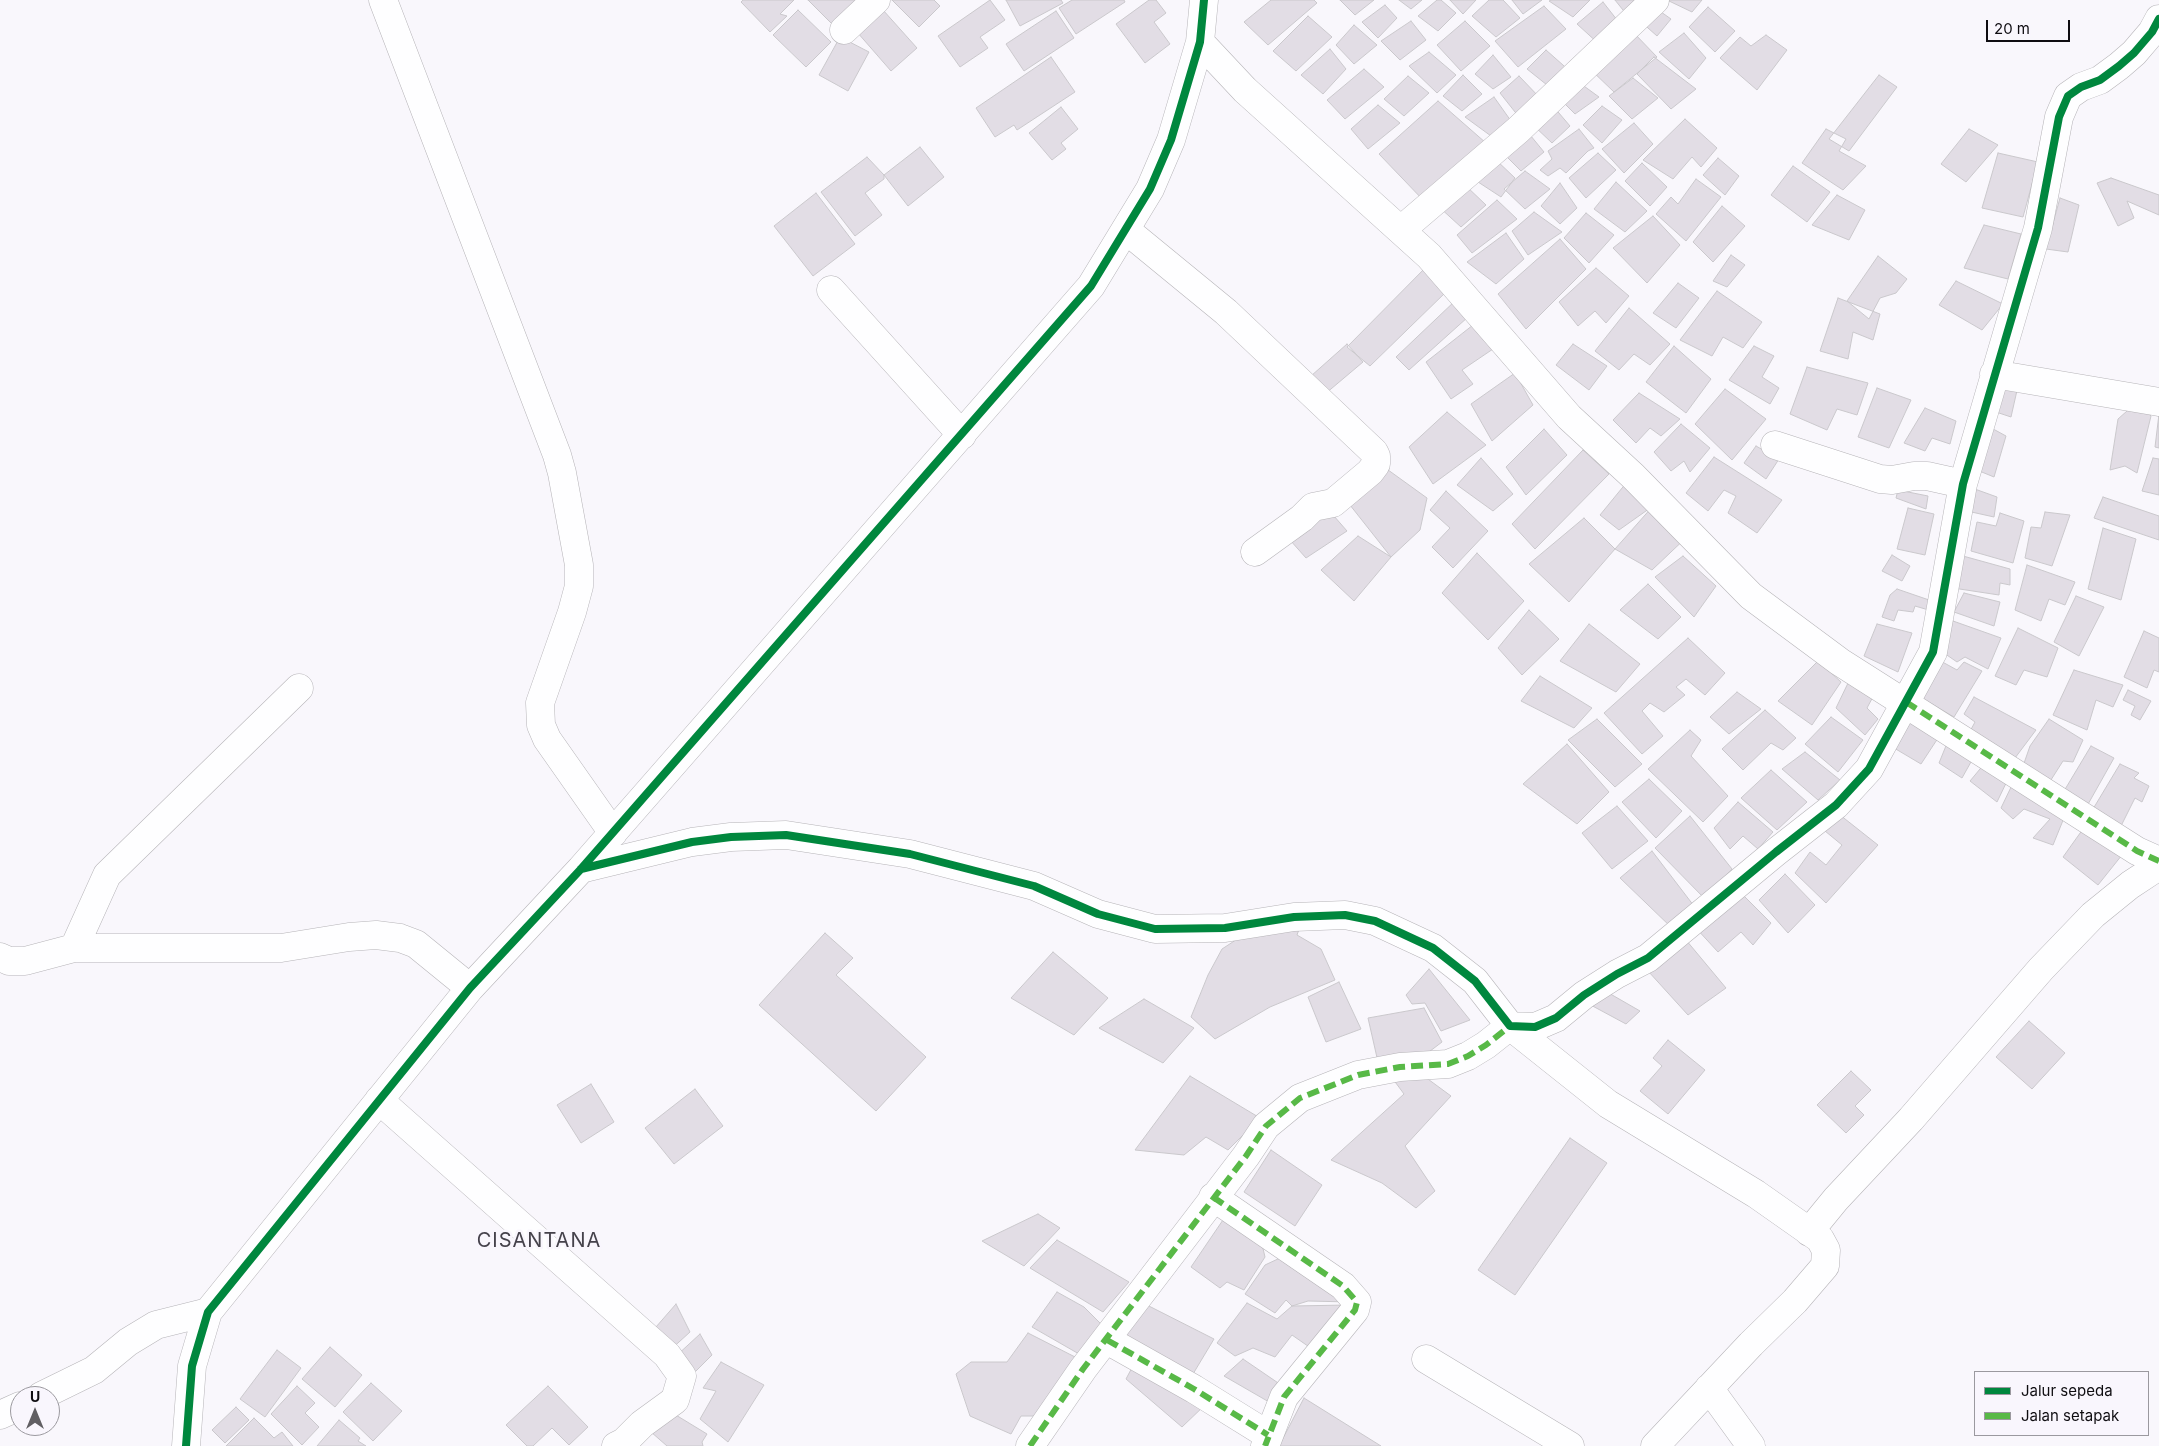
<!DOCTYPE html>
<style>
body{margin:0}
#map{position:relative;width:2159px;height:1446px;overflow:hidden;background:#f9f7fc;font-family:Inter,sans-serif}
canvas{display:block}
.legend{position:absolute;left:1974px;top:1371px;width:175px;height:65px;box-sizing:border-box;background:#f9f6fd;border:1px solid #9b999f;margin:0;padding:6px 9px;list-style:none;font-size:15px;color:#0f0d11}
.legend li{display:flex;align-items:center;gap:10px;height:25px}
.legend b{width:25px;border:1px solid #9b999f}
.north{position:absolute;left:10px;top:1386px;width:50px;height:50px;box-sizing:border-box;background:#f9f6fd;border:1px solid #9b999f;border-radius:50%;rotate:0deg;font-size:14px;font-weight:700;line-height:20px;text-align:center;color:#0f0d11}
.north::after{content:'';display:block;margin:auto;width:18px;height:22px;background:#615f63;clip-path:polygon(50% 0,100% 100%,50% 72%,0 100%)}
.scale{position:absolute;left:1986px;top:20px;width:84px;height:22px;box-sizing:border-box;border:2px solid #0f0d11;border-top:0;padding-left:6px;font-size:15px;line-height:18px;white-space:nowrap;color:#0f0d11;-webkit-text-stroke:4px #f9f6fd;paint-order:stroke}
</style>
<div id="map">
<canvas width="2159" height="1446"></canvas>
<ul class="legend">
<li><b style="height:6px;background:#00873e"></b>Jalur sepeda</li>
<li><b style="height:6px;background:#58b947"></b>Jalan setapak</li>
</ul>
<div class="north">U</div>
<div class="scale">20 m</div>
</div>
<script>
const context = document.querySelector('canvas').getContext('2d');
context.lineJoin = 'round';
function fillPath(path, color) { context.fillStyle = color; context.fill(path, 'evenodd'); }
const toPath = rows => new Path2D(rows.map(r => 'M' + r).join(''));
function strokePath(path, color, width, dash) { context.strokeStyle = color; context.lineWidth = width; context.lineCap = dash ? 'butt' : 'round'; context.setLineDash(dash || []); context.stroke(path); }
function write(font, color, halo, rows, align = 'center') {
  context.font = font + ' Inter,sans-serif'; context.lineWidth = 5; context.setLineDash([]); context.textBaseline = 'middle'; context.strokeStyle = halo; context.fillStyle = color; for (const [text, x, y, turn = 0] of rows) {
    context.save(); context.translate(x, y); context.rotate((+turn || 0) * Math.PI / 180); context.textAlign = isNaN(turn) ? turn : align; if (halo) context.strokeText(text, 0, 0); context.fillText(text, 0, 0); context.restore();
  }
}
const building = toPath([
 [743,0,794,0,780,14,787,16,770,32,741,2,743,0],
 [808,0,865,0,836,28,808,0],
 [892,0,934,0,940,6,919,27,892,0],
 [990,0,1005,20,980,37,988,48,960,67,938,36,990,0],
 [1006,0,1061,0,1063,3,1020,26,1006,0],
 [1072,0,1124,0,1125,2,1076,34,1059,8,1072,0],
 [1149,0,1156,0,1166,13,1154,22,1170,44,1145,63,1116,24,1149,0],
 [1271,0,1314,0,1317,3,1268,45,1244,22,1271,0],
 [1340,0,1374,0,1355,15,1340,0],
 [1399,0,1422,0,1411,9,1399,0],
 [1437,0,1441,0,1456,13,1438,31,1418,16,1437,0],
 [1450,0,1476,0,1463,14,1450,0],
 [1489,0,1503,0,1520,18,1496,37,1472,16,1489,0],
 [1512,0,1542,0,1523,14,1512,0],
 [1551,0,1590,0,1573,17,1549,1,1551,0],
 [1615,0,1646,0,1627,15,1615,0],
 [1667,0,1702,0,1692,12,1667,0],
 [1603,2,1621,25,1600,45,1577,24,1603,2],
 [1385,5,1397,18,1378,38,1362,22,1385,5],
 [1544,6,1566,29,1518,67,1495,41,1544,6],
 [1654,7,1671,19,1657,36,1639,20,1654,7],
 [1708,7,1735,31,1715,52,1689,27,1708,7],
 [798,10,831,42,806,67,773,35,798,10],
 [883,10,917,48,891,71,857,32,883,10],
 [1056,11,1074,38,1024,71,1006,44,1056,11],
 [1308,16,1332,37,1296,71,1273,51,1308,16],
 [1411,21,1426,40,1400,60,1381,41,1411,21],
 [1465,21,1490,46,1461,71,1437,45,1465,21],
 [1354,25,1377,45,1354,64,1336,45,1354,25],
 [1633,32,1657,57,1614,92,1589,68,1633,32],
 [1684,33,1706,58,1689,79,1659,52,1684,33],
 [1766,35,1787,50,1757,90,1720,58,1740,37,1751,46,1766,35],
 [840,37,869,52,848,91,819,75,840,37],
 [1330,49,1346,69,1323,94,1301,75,1330,49],
 [1546,50,1572,73,1552,89,1527,69,1546,50],
 [1429,52,1456,75,1437,93,1409,66,1429,52],
 [1493,55,1511,77,1493,89,1475,74,1493,55],
 [1051,57,1075,92,1017,130,1014,125,995,137,976,108,1051,57],
 [1654,57,1696,89,1671,109,1637,74,1654,57],
 [1364,69,1384,87,1345,119,1327,100,1364,69],
 [1463,75,1482,94,1462,111,1443,96,1463,75],
 [1879,75,1897,87,1849,151,1829,139,1879,75],
 [1408,76,1429,93,1404,116,1384,99,1408,76],
 [1519,76,1541,99,1519,117,1500,93,1519,76],
 [1633,78,1658,98,1632,119,1609,96,1633,78],
 [1577,81,1599,97,1575,114,1557,96,1577,81],
 [1494,97,1511,121,1491,136,1465,117,1494,97],
 [1438,101,1486,143,1425,202,1379,154,1438,101],
 [1378,105,1400,123,1368,149,1351,129,1378,105],
 [1553,106,1570,126,1552,143,1532,124,1553,106],
 [1602,106,1622,120,1602,143,1583,125,1602,106],
 [1061,107,1078,129,1061,143,1066,149,1052,160,1029,133,1061,107],
 [1685,119,1717,148,1701,167,1692,157,1673,179,1643,160,1685,119],
 [1634,123,1653,144,1624,173,1602,149,1634,123],
 [1579,129,1594,148,1588,151,1566,173,1560,168,1548,176,1540,170,1552,159,1548,151,1579,129],
 [1826,129,1846,139,1839,151,1866,166,1843,190,1802,163,1826,129],
 [1969,129,1998,145,1966,182,1941,164,1969,129],
 [1526,130,1544,152,1521,171,1501,151,1526,130],
 [920,147,944,177,908,206,884,175,920,147],
 [1598,153,1616,170,1586,198,1569,178,1598,153],
 [1998,153,2038,162,2023,217,1982,208,1998,153],
 [867,157,884,175,884,179,865,193,882,215,855,236,821,192,867,157],
 [1494,158,1515,178,1501,197,1475,180,1494,158],
 [1718,158,1739,176,1725,195,1703,175,1718,158],
 [1642,163,1667,187,1650,206,1625,181,1642,163],
 [1793,166,1830,192,1807,222,1771,195,1793,166],
 [1525,171,1550,189,1525,209,1504,189,1525,171],
 [2111,178,2159,195,2159,215,2127,201,2134,218,2118,226,2097,183,2111,178],
 [1696,179,1721,197,1686,241,1656,214,1671,197,1678,204,1696,179],
 [1616,182,1647,211,1625,232,1594,209,1616,182],
 [1560,183,1577,208,1560,224,1541,206,1560,183],
 [1464,184,1486,205,1461,227,1438,206,1464,184],
 [816,193,855,244,813,276,774,226,816,193],
 [1837,195,1865,210,1849,240,1812,225,1837,195],
 [2060,198,2079,205,2068,252,2046,249,2060,198],
 [1497,200,1517,219,1472,253,1457,235,1497,200],
 [1722,206,1745,226,1713,262,1693,242,1722,206],
 [1534,212,1562,232,1528,255,1512,231,1534,212],
 [1586,213,1614,235,1589,263,1564,238,1586,213],
 [1653,216,1680,245,1647,283,1613,248,1653,216],
 [1984,225,2021,234,2008,279,1964,268,1984,225],
 [1506,233,1524,259,1496,284,1467,262,1506,233],
 [1560,239,1586,269,1526,329,1498,294,1560,239],
 [1731,255,1745,265,1727,287,1713,281,1731,255],
 [1878,256,1907,279,1896,293,1880,298,1869,319,1847,301,1878,256],
 [1432,261,1447,291,1370,366,1347,347,1432,261],
 [1596,268,1629,296,1606,323,1595,311,1578,326,1559,302,1596,268],
 [1956,281,2003,304,1982,330,1939,305,1956,281],
 [1678,283,1699,298,1676,328,1653,313,1678,283],
 [1717,291,1762,322,1743,348,1723,337,1712,356,1680,340,1717,291],
 [1838,298,1880,314,1873,340,1853,332,1848,359,1820,351,1838,298],
 [1456,300,1468,317,1409,370,1396,357,1456,300],
 [1629,308,1670,344,1650,365,1634,354,1619,370,1595,351,1629,308],
 [1473,325,1493,349,1462,370,1473,384,1451,399,1426,362,1473,325],
 [1347,344,1363,362,1325,394,1311,376,1347,344],
 [1573,344,1607,366,1589,390,1556,365,1573,344],
 [1674,346,1711,379,1686,413,1646,382,1674,346],
 [1754,346,1774,356,1762,377,1779,388,1770,404,1729,380,1754,346],
 [1807,367,1868,383,1857,415,1837,409,1827,430,1790,414,1807,367],
 [1515,373,1533,405,1492,441,1471,404,1515,373],
 [1995,380,2018,386,2011,417,1990,410,1995,380],
 [1877,388,1911,400,1889,448,1858,437,1877,388],
 [1725,389,1766,419,1732,460,1695,424,1725,389],
 [1639,393,1680,419,1661,436,1650,428,1636,443,1613,420,1639,393],
 [2136,403,2151,416,2137,473,2125,466,2110,470,2118,419,2136,403],
 [1925,408,1956,421,1950,444,1932,438,1925,451,1904,443,1925,408],
 [1447,412,1486,445,1433,484,1409,447,1447,412],
 [2159,414,2159,448,2155,447,2159,414],
 [1681,424,1710,448,1690,472,1684,461,1671,471,1654,452,1681,424],
 [1984,424,2006,436,1994,477,1972,468,1984,424],
 [1544,429,1567,455,1526,495,1506,467,1544,429],
 [1756,446,1779,459,1766,479,1744,463,1756,446],
 [1583,450,1609,474,1535,549,1512,524,1583,450],
 [1714,457,1782,500,1757,533,1728,513,1736,496,1724,490,1708,511,1686,493,1714,457],
 [1481,458,1513,494,1493,511,1457,485,1481,458],
 [2153,458,2159,459,2159,495,2142,491,2153,458],
 [1384,467,1427,498,1420,530,1391,557,1346,500,1384,467],
 [1627,482,1653,506,1619,530,1600,515,1627,482],
 [1972,488,1997,497,1994,517,1967,511,1972,488],
 [1898,490,1928,496,1926,509,1896,498,1898,490],
 [1446,491,1488,531,1453,568,1432,547,1450,528,1430,510,1446,491],
 [2103,497,2159,516,2159,540,2094,518,2103,497],
 [1653,506,1690,534,1652,570,1615,549,1653,506],
 [1327,508,1347,531,1306,558,1290,540,1327,508],
 [1908,508,1934,514,1925,555,1897,549,1908,508],
 [2045,512,2070,515,2052,566,2025,558,2031,527,2041,528,2045,512],
 [2000,513,2024,521,2013,563,1971,551,1977,522,1996,526,2000,513],
 [1584,518,1615,549,1569,602,1529,564,1584,518],
 [2103,528,2136,539,2121,600,2088,589,2103,528],
 [1358,536,1391,557,1354,601,1321,570,1358,536],
 [1477,553,1524,601,1488,640,1442,593,1477,553],
 [1892,555,1910,566,1902,581,1882,571,1892,555],
 [1683,556,1716,586,1694,617,1655,577,1683,556],
 [1963,556,2010,569,2010,585,2000,583,1999,595,1953,588,1963,556],
 [2027,565,2075,582,2065,605,2049,599,2041,621,2015,610,2027,565],
 [1648,584,1681,617,1658,639,1620,610,1648,584],
 [1897,589,1932,601,1932,611,1915,606,1913,612,1898,610,1894,621,1882,617,1890,595,1897,589],
 [1964,593,2000,602,1994,626,1954,612,1964,593],
 [2076,596,2104,607,2079,656,2054,642,2076,596],
 [1529,610,1559,639,1522,675,1498,648,1529,610],
 [1953,621,2001,638,1988,669,1965,657,1957,662,1941,651,1953,621],
 [1589,624,1640,664,1616,692,1560,661,1589,624],
 [1877,624,1912,633,1898,672,1864,656,1877,624],
 [2018,628,2058,648,2047,677,2024,670,2016,685,1995,676,2018,628],
 [2144,631,2159,638,2159,672,2154,670,2147,688,2124,677,2144,631],
 [1688,638,1725,673,1705,695,1686,679,1676,687,1685,695,1664,712,1650,703,1642,711,1663,736,1642,754,1604,713,1688,638],
 [1937,659,1957,670,1964,662,1982,671,1954,717,1915,694,1937,659],
 [1818,661,1841,682,1812,725,1778,701,1818,661],
 [2074,670,2123,685,2113,707,2096,700,2087,730,2053,715,2074,670],
 [1540,676,1592,708,1574,728,1521,701,1540,676],
 [1850,679,1875,693,1867,708,1878,719,1865,735,1836,708,1850,679],
 [2128,690,2151,701,2140,720,2131,715,2135,706,2123,700,2128,690],
 [1737,692,1761,709,1729,734,1710,717,1737,692],
 [1974,697,2036,730,2012,762,1968,735,1975,722,1964,714,1974,697],
 [1765,710,1796,738,1783,750,1771,743,1743,770,1722,749,1765,710],
 [1908,710,1942,732,1921,764,1889,745,1908,710],
 [1831,717,1863,740,1838,772,1805,744,1831,717],
 [1597,719,1642,764,1615,787,1568,740,1597,719],
 [2049,719,2083,740,2073,762,2063,761,2049,783,2022,769,2030,746,2049,719],
 [1690,730,1701,740,1691,756,1728,796,1703,822,1648,769,1690,730],
 [1950,736,1976,753,1962,778,1939,763,1950,736],
 [1567,744,1609,792,1577,824,1523,784,1567,744],
 [2091,746,2114,758,2087,806,2064,791,2091,746],
 [1805,752,1840,780,1818,800,1782,769,1805,752],
 [1985,763,2009,777,1997,802,1970,781,1985,763],
 [2120,764,2139,773,2134,778,2149,786,2142,802,2135,798,2121,826,2093,809,2120,764],
 [1771,770,1807,802,1777,830,1741,798,1771,770],
 [1649,779,1682,811,1656,838,1622,802,1649,779],
 [2014,781,2066,813,2053,845,2033,838,2050,819,2024,809,2013,819,2001,808,2014,781],
 [1738,802,1773,832,1758,849,1743,836,1730,849,1714,828,1738,802],
 [1617,806,1648,841,1612,869,1582,833,1617,806],
 [1840,815,1878,845,1826,903,1795,873,1810,852,1826,865,1842,845,1825,831,1840,815],
 [1690,816,1732,869,1705,899,1655,848,1690,816],
 [2083,829,2122,855,2098,885,2063,857,2083,829],
 [1652,851,1694,906,1673,929,1620,878,1652,851],
 [1785,874,1815,905,1788,933,1759,900,1785,874],
 [1738,890,1771,923,1753,945,1741,932,1718,952,1695,927,1738,890],
 [1302,921,1297,935,1321,949,1335,980,1270,1007,1215,1039,1191,1017,1208,975,1222,949,1245,934,1302,921],
 [825,933,853,958,836,975,926,1057,876,1111,759,1005,825,933],
 [1686,940,1726,988,1688,1015,1648,971,1686,940],
 [1053,952,1108,998,1074,1035,1011,998,1053,952],
 [1429,969,1470,1020,1441,1031,1425,1003,1412,1004,1406,995,1429,969],
 [1339,982,1361,1029,1326,1042,1308,997,1339,982],
 [1600,988,1640,1011,1626,1024,1587,1003,1600,988],
 [1144,999,1194,1028,1163,1063,1099,1028,1144,999],
 [1424,1008,1442,1042,1417,1061,1378,1062,1368,1018,1424,1008],
 [2029,1021,2065,1053,2032,1089,1996,1057,2029,1021],
 [1668,1040,1705,1070,1668,1114,1640,1091,1662,1066,1653,1058,1668,1040],
 [1417,1071,1451,1096,1405,1146,1435,1191,1416,1208,1382,1183,1331,1160,1404,1094,1390,1075,1417,1071],
 [1851,1071,1871,1090,1855,1106,1864,1115,1846,1133,1817,1105,1851,1071],
 [1190,1076,1260,1118,1228,1150,1206,1137,1184,1155,1135,1150,1190,1076],
 [591,1084,614,1122,581,1143,557,1105,591,1084],
 [695,1089,723,1126,674,1164,645,1128,695,1089],
 [1570,1138,1607,1163,1515,1295,1478,1270,1570,1138],
 [1271,1150,1322,1185,1295,1226,1244,1192,1271,1150],
 [1038,1214,1060,1228,1024,1266,982,1241,1038,1214],
 [1225,1217,1261,1240,1265,1257,1244,1290,1227,1282,1220,1288,1191,1267,1225,1217],
 [1057,1240,1129,1282,1103,1312,1030,1268,1057,1240],
 [1280,1258,1350,1302,1308,1301,1292,1306,1286,1300,1275,1313,1245,1294,1265,1265,1280,1258],
 [1057,1292,1084,1307,1107,1330,1086,1358,1032,1327,1057,1292],
 [1139,1301,1214,1339,1190,1379,1119,1340,1139,1301],
 [1247,1303,1277,1319,1292,1306,1348,1305,1315,1351,1292,1335,1275,1357,1253,1348,1235,1356,1217,1343,1247,1303],
 [676,1304,690,1332,668,1352,649,1335,676,1304],
 [1028,1333,1079,1359,1035,1416,1021,1416,1011,1434,970,1416,956,1374,971,1362,1007,1362,1028,1333],
 [700,1334,712,1355,691,1376,675,1357,700,1334],
 [330,1347,362,1375,335,1407,302,1379,330,1347],
 [277,1350,301,1368,265,1417,240,1399,277,1350],
 [1243,1359,1287,1389,1276,1406,1224,1376,1243,1359],
 [721,1362,764,1385,728,1442,700,1419,716,1391,703,1388,721,1362],
 [1135,1362,1206,1404,1182,1427,1126,1379,1135,1362],
 [371,1383,402,1411,373,1441,343,1412,371,1383],
 [297,1386,315,1403,305,1413,319,1427,302,1445,271,1414,297,1386],
 [548,1386,588,1427,569,1445,552,1428,533,1446,527,1446,506,1425,548,1386],
 [1304,1398,1381,1446,1279,1446,1304,1398],
 [236,1407,249,1420,225,1443,212,1430,236,1407],
 [666,1409,707,1434,702,1442,703,1446,667,1446,643,1425,666,1409],
 [254,1418,274,1438,282,1432,293,1446,226,1446,254,1418],
 [339,1420,360,1438,358,1441,366,1446,317,1446,339,1420]
]);
const street = toPath([
 [383,0,557,455,562,473,579,565,579,586,572,612,540,703,541,725,547,739,613,833],
 [844,30,876,0],
 [1200,42,1245,90,1429,256,1569,417,1633,476,1751,596,1840,662,2137,851,2159,861],
 [1126,230,1226,312,1374,452,1376,456,1376,464,1370,472,1333,503,1313,507,1302,518,1255,552],
 [1401,230,1518,130,1655,0],
 [831,290,962,435],
 [1994,374,2159,402],
 [1775,445,1880,479,1892,480,1914,476,1927,476,1963,484],
 [581,869,692,842,731,837,786,835,910,854,1034,886,1098,914,1155,929,1225,928,1294,917,1345,915,1375,921,1433,948,1475,981,1510,1026,1535,1027,1556,1018,1584,995,1617,974,1648,958,1776,852,1836,805,1869,769,1933,652,1963,484,2038,228,2059,117,2068,96,2081,87,2100,80,2119,66,2134,53,2152,32,2159,19],
 [74,948,107,875,299,688],
 [0,957,9,961,25,961,74,948,281,948,349,937,376,935,400,938,416,944,470,988],
 [379,1100,667,1355,682,1376,675,1400,642,1424,624,1442,616,1446],
 [1213,1197,1343,1286,1357,1302,1355,1310,1284,1397,1265,1446],
 [1809,1232,1836,1199,1911,1119,2041,969,2093,915,2130,885,2159,866],
 [1107,1340,1194,1389,1268,1435],
 [1426,1359,1570,1446],
 [1709,1388,1751,1446],
 [41,1396,94,1370,128,1342,156,1325,208,1312],
 [0,1415,20,1406],
 [186,1446,192,1366,208,1312,470,988,581,869,1091,286,1150,189,1171,140,1200,42,1204,0],
 [1030,1446,1083,1369,1246,1156,1266,1126,1300,1098,1358,1075,1400,1067,1448,1064,1468,1056,1486,1045,1510,1026,1608,1104,1756,1194,1820,1239,1826,1250,1825,1266,1795,1301,1751,1344,1655,1446]
]);
const quiet = toPath([
 [1906,702,2137,851,2159,861],
 [1213,1197,1343,1286,1357,1302,1355,1310,1284,1397,1265,1446],
 [1107,1340,1194,1389,1268,1435],
 [1030,1446,1083,1369,1246,1156,1266,1126,1300,1098,1358,1075,1400,1067,1448,1064,1468,1056,1486,1045,1510,1026]
]);
const cycleway = toPath([
 [581,869,692,842,731,837,786,835,910,854,1034,886,1098,914,1155,929,1225,928,1294,917,1345,915,1375,921,1433,948,1475,981,1510,1026,1535,1027,1556,1018,1584,995,1617,974,1648,958,1776,852,1836,805,1869,769,1933,652,1963,484,2038,228,2059,117,2068,96,2081,87,2100,80,2119,66,2134,53,2152,32,2159,19],
 [186,1446,192,1366,208,1312,470,988,581,869,1091,286,1150,189,1171,140,1200,42,1204,0]
]);
const quarterNames = [
 ["CISANTANA",539,1241]
];
fillPath(building, '#e2dde5');
strokePath(building, '#cac8cc', 1);
strokePath(street, '#b6b4b8', 29);
strokePath(street, '#fefeff', 28);
strokePath(quiet, '#58b947', 6, [12, 6]);
strokePath(cycleway, '#00873e', 8);
context.letterSpacing = '1px';
write('20px', '#45424b', '#f9f6fd', quarterNames);
context.letterSpacing = '0px';
</script>
